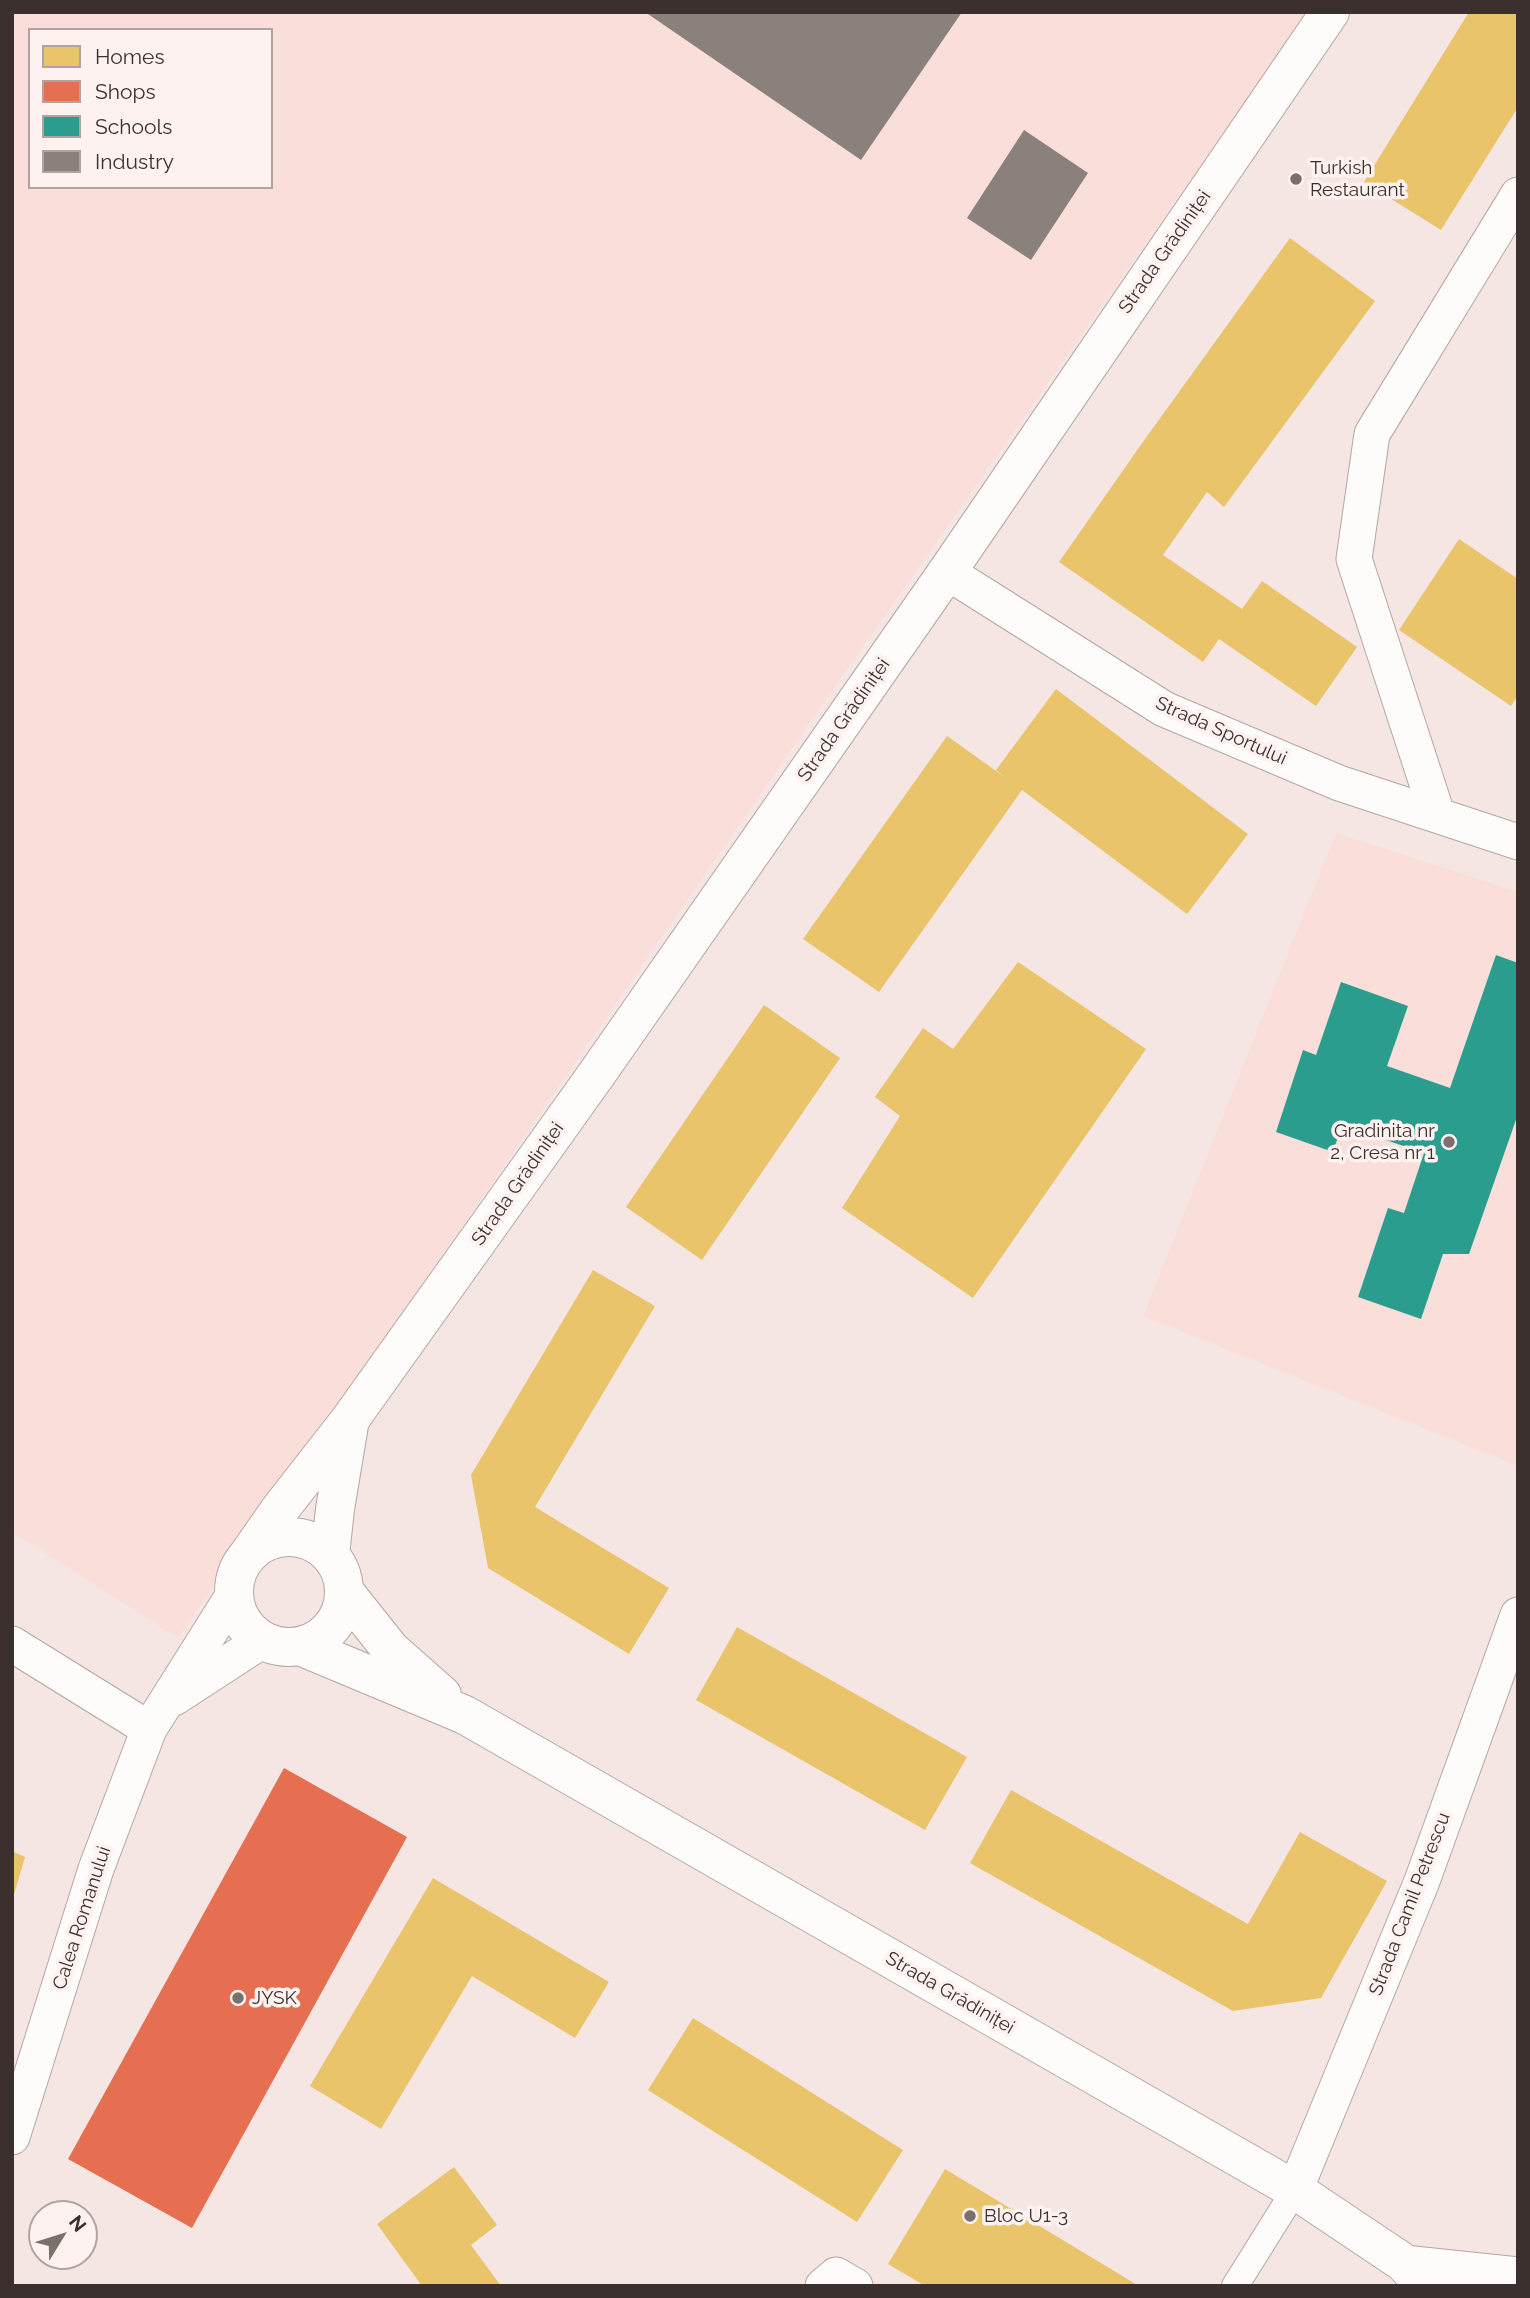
<!DOCTYPE html>
<meta charset="utf-8">
<style>
body{margin:0}
#map{position:relative;width:1530px;height:2298px;overflow:hidden;background:#f5e6e3;font-family:Raleway,sans-serif}
canvas{display:block}
.frame{position:absolute;inset:0;border:14px solid #3b302e;pointer-events:none}
.legend{position:absolute;left:28px;top:28px;width:245px;height:161px;box-sizing:border-box;background:#fef2f0;border:2px solid #b0a4a2;margin:0;padding:9px 12px;list-style:none;font-size:21px;color:#3b302e}
.legend li{display:flex;align-items:center;gap:14px;height:35px}
.legend b{width:35px;border:2px solid #b0a4a2}
.north{position:absolute;left:28px;top:2200px;width:70px;height:70px;box-sizing:border-box;background:#fef2f0;border:2px solid #b0a4a2;border-radius:50%;rotate:52deg;font-size:19px;font-weight:700;line-height:28px;text-align:center;color:#3b302e}
.north::after{content:'';display:block;margin:auto;width:24px;height:32px;background:#7c706d;clip-path:polygon(50% 0,100% 100%,50% 72%,0 100%)}
</style>
<div id="map">
<canvas width="1530" height="2298"></canvas>
<div class="frame"></div>
<ul class="legend">
<li><b style="height:19px;background:#e9c46a"></b>Homes</li>
<li><b style="height:19px;background:#e76f51"></b>Shops</li>
<li><b style="height:19px;background:#2a9d8f"></b>Schools</li>
<li><b style="height:19px;background:#8a817c"></b>Industry</li>
</ul>
<div class="north">N</div>
</div>
<script>
const context = document.querySelector('canvas').getContext('2d');
context.lineJoin = 'round';
function fillPath(path, color) { context.fillStyle = color; context.fill(path, 'evenodd'); }
const toPath = rows => new Path2D(rows.map(r => 'M' + r).join(''));
function strokePath(path, color, width, dash) { context.strokeStyle = color; context.lineWidth = width; context.lineCap = dash ? 'butt' : 'round'; context.setLineDash(dash || []); context.stroke(path); }
function write(font, color, halo, rows, align = 'center') {
  context.font = font + ' Raleway,sans-serif'; context.lineWidth = 7; context.setLineDash([]); context.textBaseline = 'middle'; context.strokeStyle = halo; context.fillStyle = color; for (const [text, x, y, turn = 0] of rows) {
    context.save(); context.translate(x, y); context.rotate((+turn || 0) * Math.PI / 180); context.textAlign = isNaN(turn) ? turn : align; if (halo) context.strokeText(text, 0, 0); context.fillText(text, 0, 0); context.restore();
  }
}
const built = toPath([
 [12,12,1308,12,812,719,178,1638,12,1532],
 [30,30,271,30,271,187,30,187],
 [1336,833,1518,892,1518,1466,1143,1316]
]);
const homes = toPath([
 [1469,12,1518,12,1518,107,1441,230,1364,182],
 [1290,238,1375,301,1224,507,1207,492,1163,555,1242,609,1262,581,1357,647,1316,706,1219,639,1203,662,1059,562,1140,446],
 [1459,539,1518,579,1518,695,1511,706,1399,630],
 [1056,689,1248,834,1187,914,1022,790,879,992,803,939,947,736,1006,778,996,770],
 [1018,962,1146,1049,973,1298,842,1208,900,1116,875,1097,923,1028,953,1049],
 [764,1005,840,1058,702,1260,626,1207],
 [593,1270,655,1306,535,1507,669,1588,629,1654,488,1568,471,1475],
 [737,1627,967,1757,925,1830,696,1700],
 [1011,1790,1248,1924,1300,1832,1387,1881,1321,1998,1233,2011,970,1863],
 [12,1851,25,1857,13,1898,12,1898],
 [433,1878,609,1982,575,2038,472,1976,381,2129,310,2086],
 [693,2018,903,2150,857,2222,648,2090],
 [454,2167,497,2225,471,2245,501,2286,422,2286,377,2224],
 [945,2169,1139,2286,925,2286,888,2264]
]);
const shops = toPath([
 [284,1768,407,1837,192,2228,68,2159]
]);
const schools = toPath([
 [1496,955,1518,963,1518,1114,1469,1254,1443,1254,1421,1319,1358,1297,1388,1208,1404,1213,1424,1153,1342,1125,1333,1152,1276,1132,1303,1050,1316,1055,1341,982,1408,1006,1387,1066,1450,1088]
]);
const industry = toPath([
 [645,12,962,12,861,160],
 [1024,130,1088,173,1031,260,967,218]
]);
const pedestrian = toPath([
 [1235,2286,1295,2190]
]);
const minor = toPath([
 [947,572,1164,709,1339,783,1518,842],
 [1437,814,1354,559,1372,434,1518,195],
 [12,1644,149,1729],
 [174,1698,263,1640],
 [12,2137,96,1869,149,1729,234,1594],
 [1295,2190,1422,1881,1518,1615],
 [1404,2263,1518,2275],
 [823,2286,836,2275,855,2286]
]);
const primary = toPath([
 '234 1592a55 55 0 1 1 110 0a55 55 0 1 1-110 0Z',
 [330,1555,335,1509,349,1425],
 [246,1558,281,1508,349,1421,596,1075,947,572,1330,12],
 [344,1591,391,1650,442,1695],
 [300,1646,465,1715,1295,2190,1404,2263,1424,2286]
]);
const markers = [
 [1296,179,7,"#7c706d"],
 [1449,1142,7,"#7c706d"],
 [238,1998,7,"#7c706d"],
 [970,2216,7,"#7c706d"]
];
const poiNames = [
 ["Turkish",1310,168],
 ["Restaurant",1310,190],
 ["Gradinita nr",1435,1131,"right"],
 ["2, Cresa nr 1",1435,1153,"right"],
 ["JYSK",252,1998],
 ["Bloc U1-3",984,2216]
];
const streetNames = [
 ["Strada Grădiniței",1165,252,-55],
 ["Strada Grădiniței",844,720,-55],
 ["Strada Sportului",1221,731,24],
 ["Strada Grădiniței",518,1184,-55],
 ["Strada Camil Petrescu",1410,1904,-69],
 ["Calea Romanului",82,1918,-72],
 ["Strada Grădiniței",950,1993,30]
];
fillPath(built, '#f9ded9');
fillPath(homes, '#e9c46a');
fillPath(shops, '#e76f51');
fillPath(schools, '#2a9d8f');
fillPath(industry, '#8a817c');
strokePath(pedestrian, '#b2a7a4', 28);
strokePath(minor, '#b2a7a4', 37);
strokePath(primary, '#b2a7a4', 40);
strokePath(pedestrian, '#fefbfb', 26);
strokePath(minor, '#fefbfb', 35);
strokePath(primary, '#fefbfb', 38);
for (const [x, y, r, color] of markers) { const dot = new Path2D(); dot.arc(x, y, r, 0, 2 * Math.PI); context.fillStyle = color; context.fill(dot); strokePath(dot, '#fef2f0', 2.5); }
write('19px', '#3b302e', '#fef2f0', poiNames, 'left');
write('19px', '#3b302e', '#fef2f0', streetNames);
</script>
